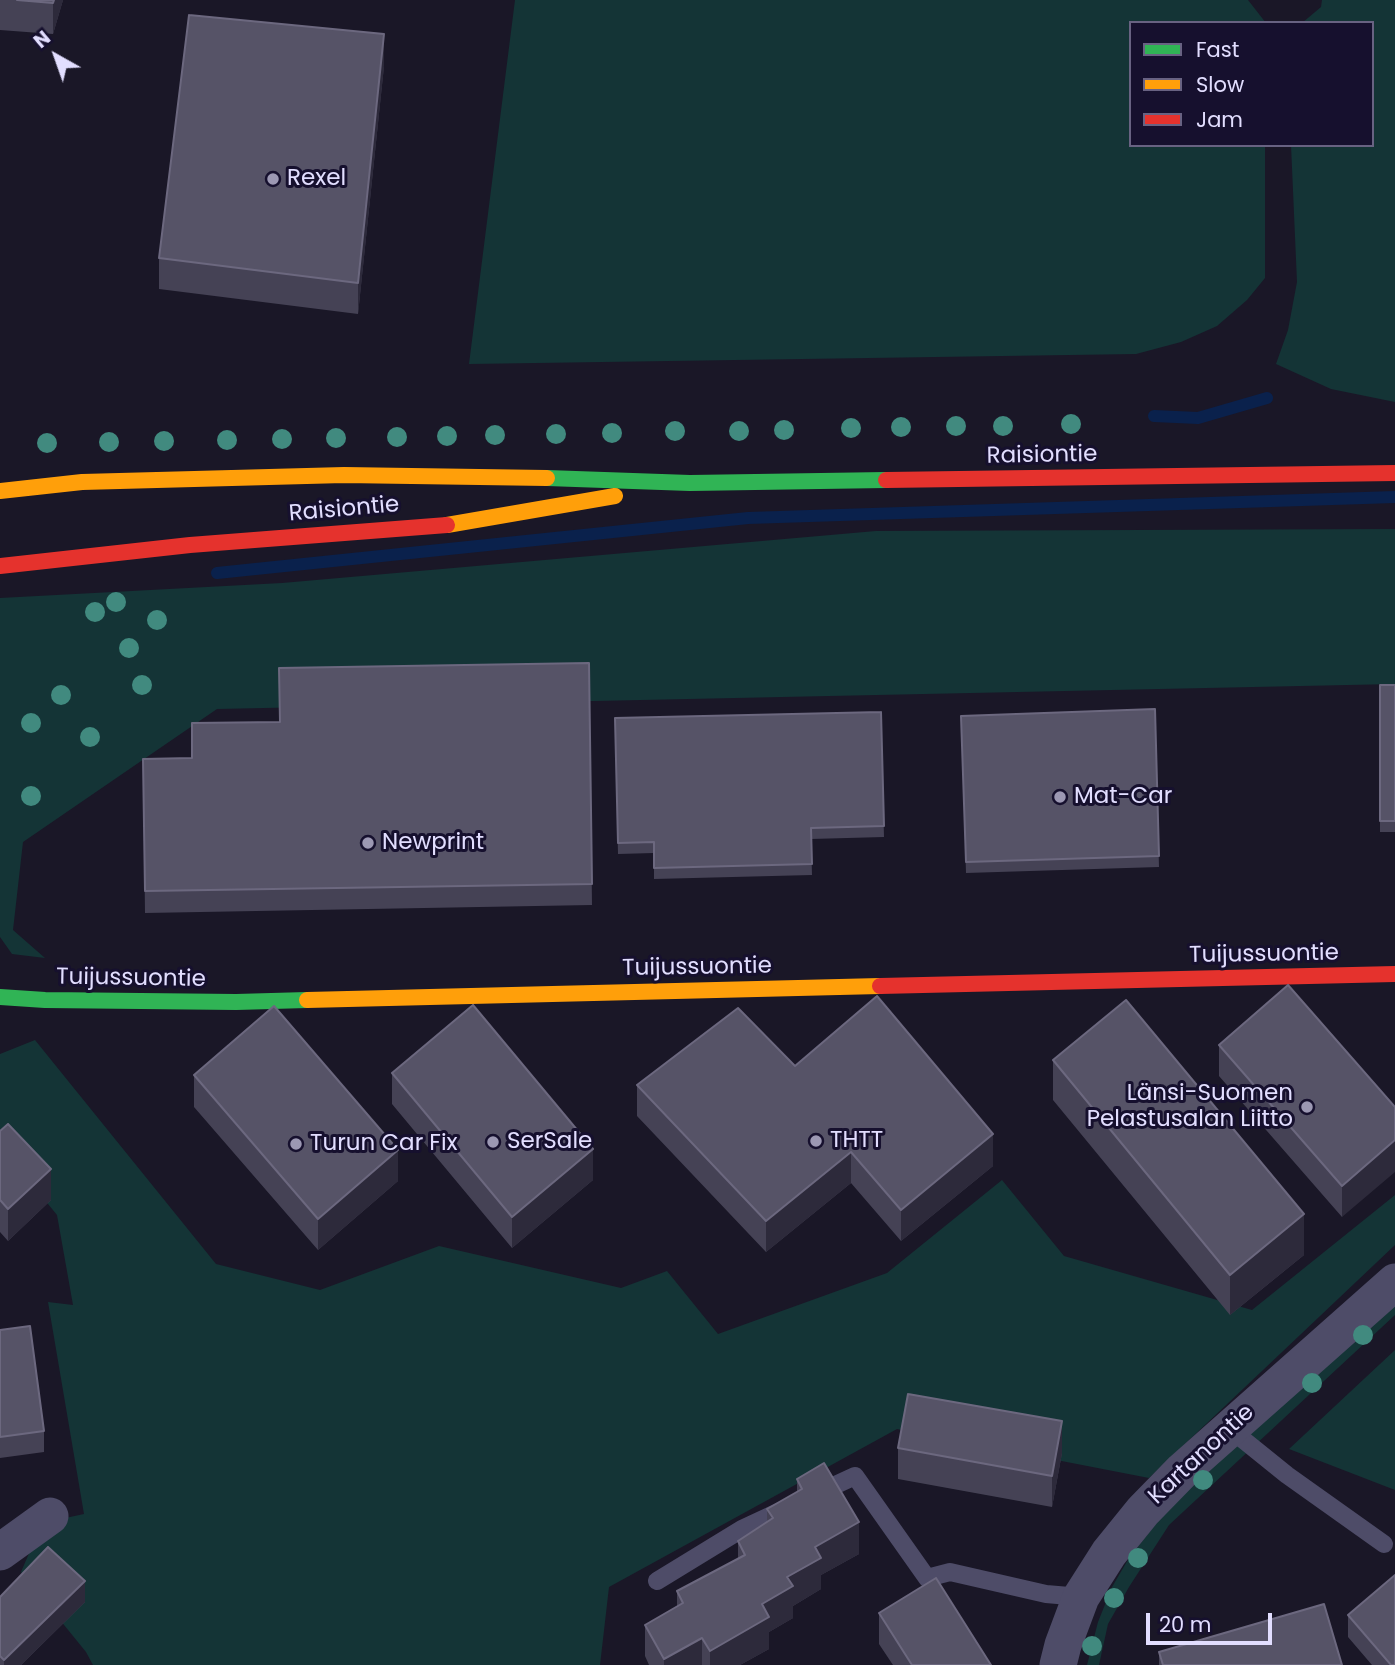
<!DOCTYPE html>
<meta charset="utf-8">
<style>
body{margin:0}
#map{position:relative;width:1395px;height:1665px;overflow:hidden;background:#1a1727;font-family:Poppins,sans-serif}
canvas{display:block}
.legend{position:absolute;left:1129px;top:21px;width:245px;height:126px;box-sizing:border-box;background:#16102e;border:2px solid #686282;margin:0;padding:9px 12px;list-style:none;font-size:21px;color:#e2deff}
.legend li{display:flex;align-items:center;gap:14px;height:35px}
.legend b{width:35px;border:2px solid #686282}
.north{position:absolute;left:21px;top:21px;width:70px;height:70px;-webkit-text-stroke:5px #16102e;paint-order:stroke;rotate:320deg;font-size:19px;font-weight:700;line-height:28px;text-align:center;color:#e2deff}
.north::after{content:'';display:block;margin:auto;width:24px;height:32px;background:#e2deff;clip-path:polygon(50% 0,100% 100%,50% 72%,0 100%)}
.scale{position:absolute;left:1146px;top:1613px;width:126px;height:32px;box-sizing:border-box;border:4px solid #e2deff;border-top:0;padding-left:9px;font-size:21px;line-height:24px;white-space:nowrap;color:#e2deff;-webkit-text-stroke:5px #16102e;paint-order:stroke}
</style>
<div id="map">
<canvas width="1395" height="1665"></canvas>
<ul class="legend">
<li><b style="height:9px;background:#30b455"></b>Fast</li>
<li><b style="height:9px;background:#ff9f0a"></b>Slow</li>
<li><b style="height:9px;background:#e5322d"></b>Jam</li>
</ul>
<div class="north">N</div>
<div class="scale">20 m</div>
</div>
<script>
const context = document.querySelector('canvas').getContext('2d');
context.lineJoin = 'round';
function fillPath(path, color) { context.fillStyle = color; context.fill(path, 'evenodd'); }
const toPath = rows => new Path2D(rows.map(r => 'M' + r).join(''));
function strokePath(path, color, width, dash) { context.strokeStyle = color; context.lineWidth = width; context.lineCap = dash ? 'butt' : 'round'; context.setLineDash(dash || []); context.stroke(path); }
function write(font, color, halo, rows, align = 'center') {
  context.font = font + ' Poppins,sans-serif'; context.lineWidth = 6; context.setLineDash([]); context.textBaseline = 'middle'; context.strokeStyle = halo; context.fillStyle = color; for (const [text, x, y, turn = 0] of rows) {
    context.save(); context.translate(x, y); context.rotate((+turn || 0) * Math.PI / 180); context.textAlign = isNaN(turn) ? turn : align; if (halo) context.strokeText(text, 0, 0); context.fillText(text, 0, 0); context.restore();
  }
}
const green = toPath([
 [515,0,1248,0,1266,23,1131,23,1131,145,1265,145,1265,278,1247,300,1217,326,1181,342,1136,354,469,364],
 [1322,0,1395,0,1395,402,1331,389,1276,364,1288,330,1297,282,1291,145,1372,145,1372,23,1302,23,1321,7],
 [1395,529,1395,684,217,709,23,842,13,930,45,958,12,954,0,937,0,598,282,583,876,531],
 [35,1040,216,1264,320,1290,439,1246,621,1288,667,1271,718,1334,887,1273,1002,1180,1064,1256,1252,1310,1395,1195,1395,1245,1149,1478,897,1429,609,1587,600,1665,93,1665,86,1652,21,1572,42,1523,84,1514,48,1302,73,1305,57,1215,0,1145,0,1054],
 [1395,1296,1395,1315,1169,1525,1129,1587,1108,1624,1099,1665,1087,1665,1098,1622,1112,1587,1129,1558,1179,1494],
 [1395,1350,1395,1490,1289,1449]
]);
const stream = toPath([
 [1154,416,1198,418,1267,398],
 [217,573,748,518,1395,497]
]);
const lane = toPath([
 [1230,1429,1287,1475,1384,1544],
 [816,1494,855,1476,927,1578,950,1572,1046,1594,1081,1597],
 [657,1581,742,1529,787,1508]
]);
const street = toPath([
 [0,1552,50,1516],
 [1058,1665,1063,1645,1081,1597,1109,1553,1143,1511,1183,1470,1395,1282]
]);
const fast = toPath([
 [547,478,690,483,886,480],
 [0,997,45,1000,236,1002,307,1000]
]);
const slow = toPath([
 [0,491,82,482,344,475,547,478],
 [447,525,615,496],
 [307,1000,880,986]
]);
const jam = toPath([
 [886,480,1395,473],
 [0,566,190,545,447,525],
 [880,986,1395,974]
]);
const trees = [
 [1071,424],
 [956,426],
 [1003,426],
 [901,427],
 [851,428],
 [784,430],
 [675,431],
 [739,431],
 [612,433],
 [556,434],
 [495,435],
 [447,436],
 [397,437],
 [336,438],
 [282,439],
 [227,440],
 [164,441],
 [109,442],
 [47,443],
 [116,602],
 [95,612],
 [157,620],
 [129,648],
 [142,685],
 [61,695],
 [31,723],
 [90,737],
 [31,796],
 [1363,1335],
 [1312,1383],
 [1203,1480],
 [1138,1558],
 [1114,1598],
 [1092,1646]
];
const wall = toPath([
 [0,0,63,0,53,34,0,30],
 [384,66,358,314,159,289,159,258],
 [589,663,592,905,145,913,143,759,192,758,279,722],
 [1380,685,1395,685,1395,832,1380,832],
 [1155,709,1159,867,966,873,961,716],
 [881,712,884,837,811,839,812,875,654,879,654,853,618,854,615,718],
 [1219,1045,1395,1107,1342,1217,1219,1076],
 [1053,1060,1304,1255,1230,1315,1053,1100],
 [795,1066,993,1166,901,1241,851,1183,766,1252,637,1116,637,1085],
 [392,1073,593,1180,512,1248,392,1104],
 [194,1075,398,1181,318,1250,194,1107],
 [0,1131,51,1200,8,1241,0,1232],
 [0,1330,44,1431,44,1452,0,1458],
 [898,1448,1062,1453,1052,1507,898,1479],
 [797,1479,859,1554,821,1575,821,1589,793,1606,793,1618,769,1632,769,1649,740,1665,649,1665,645,1656,645,1625,677,1606,677,1591,738,1559,738,1541,767,1522,767,1509,797,1492],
 [0,1597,85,1602,21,1665,0,1665],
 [879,1613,991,1665,893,1665,879,1644],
 [1348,1615,1395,1665,1372,1665,1348,1637],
 [1159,1652,1342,1665,1159,1665]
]);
const shadedWall = toPath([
 [54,0,63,0,53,34,53,3],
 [384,34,384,66,358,314,358,283],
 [993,1134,993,1166,901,1241,901,1210],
 [1395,1140,1395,1172,1342,1217,1342,1186],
 [593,1149,593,1180,512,1248,512,1217],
 [398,1150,398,1181,318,1250,318,1219],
 [851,1152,851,1183,766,1252,766,1221],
 [51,1169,51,1200,8,1241,8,1209],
 [1304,1214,1304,1255,1230,1315,1230,1275],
 [1062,1421,1062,1453,1052,1507,1052,1476],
 [859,1522,859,1554,821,1575,821,1589,793,1606,793,1618,769,1632,769,1649,740,1665,710,1665,710,1651,762,1604,815,1547],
 [85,1581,85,1602,21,1665,4,1665,4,1660],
 [702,1638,702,1665,664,1665,664,1659]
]);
const building = toPath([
 [17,0,54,0,53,3,17,0],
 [189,15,384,34,358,283,159,258,189,15],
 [589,663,592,884,145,891,143,759,192,758,192,723,280,722,279,668,589,663],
 [1380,685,1395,685,1395,821,1380,821,1380,685],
 [1155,709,1159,856,966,862,961,716,1155,709],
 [881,712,884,826,811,828,812,864,654,868,654,842,618,843,615,718,881,712],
 [1288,985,1395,1107,1395,1140,1342,1186,1219,1045,1288,985],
 [877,996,993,1134,901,1210,851,1152,766,1221,637,1085,738,1008,795,1066,877,996],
 [1126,1000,1304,1214,1230,1275,1053,1060,1126,1000],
 [473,1005,593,1149,512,1217,392,1073,473,1005],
 [274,1006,398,1150,318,1219,194,1075,274,1006],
 [8,1124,51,1169,8,1209,0,1200,0,1131,8,1124],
 [30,1326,44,1431,0,1437,0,1330,30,1326],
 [908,1394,1062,1421,1052,1476,898,1448,908,1394],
 [824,1463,859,1522,815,1547,821,1558,787,1577,793,1586,762,1604,769,1617,710,1651,702,1638,664,1659,645,1625,683,1603,677,1591,745,1555,738,1541,773,1518,767,1509,802,1489,797,1479,824,1463],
 [48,1547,85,1581,4,1660,0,1656,0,1597,48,1547],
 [1395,1575,1395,1665,1391,1665,1348,1615,1395,1575],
 [936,1578,991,1665,912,1665,879,1613,936,1578],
 [1324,1604,1342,1665,1163,1665,1159,1652,1324,1604]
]);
const markers = [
 [273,179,7,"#9c98b3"],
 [1060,797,7,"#9c98b3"],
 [368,843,7,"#9c98b3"],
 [1307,1107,7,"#9c98b3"],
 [816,1141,7,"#9c98b3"],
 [493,1142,7,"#9c98b3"],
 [296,1144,7,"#9c98b3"]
];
const poiNames = [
 ["Rexel",287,179],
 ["Mat-Car",1074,797],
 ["Newprint",382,843],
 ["Länsi-Suomen",1293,1094,"right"],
 ["Pelastusalan Liitto",1293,1120,"right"],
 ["THTT",830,1141],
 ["SerSale",507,1142],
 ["Turun Car Fix",310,1144]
];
const streetNames = [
 ["Raisiontie",1042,456,-1],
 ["Raisiontie",344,510,-5],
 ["Tuijussuontie",1264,955,-1],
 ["Tuijussuontie",697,968,-1],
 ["Tuijussuontie",131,979,1],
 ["Kartanontie",1202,1455,-43]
];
fillPath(green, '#143436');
strokePath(stream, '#0a214c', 12);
strokePath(lane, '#4e4c68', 18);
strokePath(street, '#4e4c68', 37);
strokePath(fast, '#30b455', 16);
strokePath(slow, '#ff9f0a', 16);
strokePath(jam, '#e5322d', 16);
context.fillStyle = '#418a7f';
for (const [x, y] of trees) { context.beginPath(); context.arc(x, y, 10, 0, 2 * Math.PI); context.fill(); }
fillPath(wall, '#454255');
fillPath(shadedWall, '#2d2a3b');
fillPath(building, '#565367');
strokePath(building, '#6c687f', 2);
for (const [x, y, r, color] of markers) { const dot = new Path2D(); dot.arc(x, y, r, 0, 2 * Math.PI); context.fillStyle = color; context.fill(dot); strokePath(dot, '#16102e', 2.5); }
write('23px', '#e2deff', '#16102e', poiNames, 'left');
write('23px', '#e2deff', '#16102e', streetNames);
</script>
